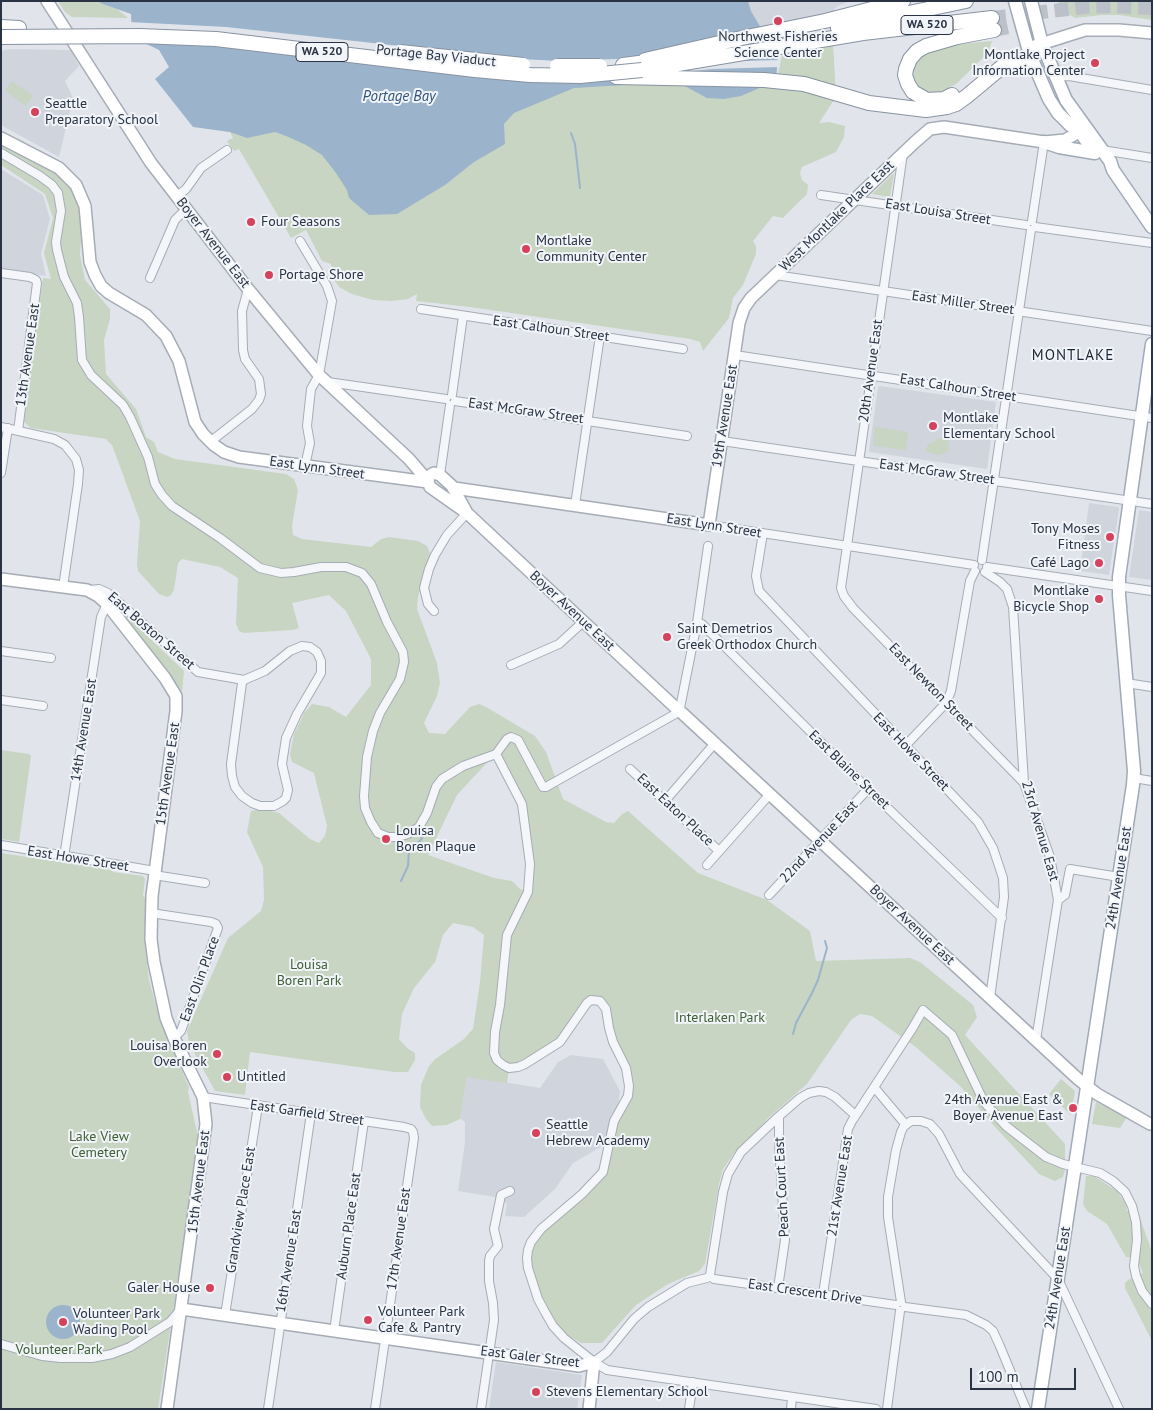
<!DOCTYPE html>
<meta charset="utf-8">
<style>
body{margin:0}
#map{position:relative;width:1153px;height:1410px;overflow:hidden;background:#e1e5eb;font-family:"PT Sans",sans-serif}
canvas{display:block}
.frame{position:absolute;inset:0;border:2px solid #293343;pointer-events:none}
.scale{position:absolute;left:970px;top:1368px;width:106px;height:22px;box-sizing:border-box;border:2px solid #293343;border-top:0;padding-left:6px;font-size:15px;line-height:18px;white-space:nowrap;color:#293343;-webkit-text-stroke:4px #f1f4f8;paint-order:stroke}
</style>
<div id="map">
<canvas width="1153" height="1410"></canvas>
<div class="frame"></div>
<div class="scale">100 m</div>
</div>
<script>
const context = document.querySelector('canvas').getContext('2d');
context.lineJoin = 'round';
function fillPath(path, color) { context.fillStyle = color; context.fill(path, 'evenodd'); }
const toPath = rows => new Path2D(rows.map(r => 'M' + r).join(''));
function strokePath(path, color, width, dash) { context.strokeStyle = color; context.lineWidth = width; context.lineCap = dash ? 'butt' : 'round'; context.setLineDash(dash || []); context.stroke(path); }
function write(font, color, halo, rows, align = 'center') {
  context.font = font + ' "PT Sans",sans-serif'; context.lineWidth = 4; context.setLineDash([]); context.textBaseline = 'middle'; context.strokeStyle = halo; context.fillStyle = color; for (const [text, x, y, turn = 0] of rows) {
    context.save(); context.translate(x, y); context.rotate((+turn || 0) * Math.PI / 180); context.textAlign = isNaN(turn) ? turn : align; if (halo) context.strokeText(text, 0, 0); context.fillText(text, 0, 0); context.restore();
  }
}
const built = toPath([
 [748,1,849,1,836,7,832,13,763,30,751,11],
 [11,49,71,50,79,66,65,81,73,98,59,157,1,125,1,51],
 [1,169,43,195,50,219,41,254,46,276,1,269],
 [880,386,996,402,987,469,869,452,878,387],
 [1089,503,1118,507,1119,509,1109,575,1080,571],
 [1139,510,1152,512,1152,580,1129,577],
 [571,1055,603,1059,620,1091,618,1108,608,1125,608,1143,573,1163,555,1189,524,1217,505,1216,507,1203,501,1202,495,1197,458,1191,465,1142,465,1122,460,1119,467,1076,540,1088,558,1062],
 [496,1362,582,1375,577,1409,489,1409]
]);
const green = toPath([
 [58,1,100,1,100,3,117,9,128,18,72,17,65,12],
 [1058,1,1152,1,1152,20,1119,15,1102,15,1075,18,1067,13,1056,12,1056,9,1059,7],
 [992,41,988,53,956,84,940,92,930,92,919,88,914,81,911,72,914,62,919,58,937,49,960,44],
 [833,43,836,97,819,123,829,122,845,126,844,137,836,152,802,167,800,173,802,180,808,185,807,194,783,218,773,216,753,241,756,246,756,254,743,285,733,298,729,318,703,351,700,342,690,339,470,307,416,301,417,294,408,299,392,301,373,300,352,294,339,287,335,281,331,264,322,261,306,230,291,238,239,149,234,151,227,141,233,138,230,132,203,128,250,49,777,77,783,52],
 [12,81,33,96,25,106,5,90],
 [1,142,55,170,70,182,79,200,82,226,80,255,85,280,110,309,110,319,104,340,106,374,136,409,146,437,154,442,158,452,175,459,286,474,294,479,298,490,292,526,293,535,302,539,371,547,381,539,389,537,418,541,427,546,430,553,418,597,417,609,437,663,440,683,437,696,424,723,429,733,445,734,470,707,479,704,486,707,535,736,546,752,563,799,606,822,614,823,622,814,628,811,698,873,767,900,810,931,816,961,910,958,920,962,973,1005,977,1017,965,1035,1065,1144,1065,1170,1063,1177,1055,1181,1039,1174,995,1127,960,1086,917,1048,872,1016,860,1014,851,1020,807,1084,768,1118,751,1140,735,1152,723,1169,719,1184,705,1264,699,1271,668,1284,636,1305,602,1343,581,1343,553,1326,528,1268,531,1242,599,1177,612,1130,629,1086,606,1009,591,1000,553,1047,509,1068,507,1083,467,1077,460,1119,447,1125,432,1126,426,1119,420,1107,421,1085,428,1068,434,1060,464,1039,473,1029,480,982,484,935,473,927,453,923,443,935,435,962,414,988,402,1014,399,1039,407,1048,415,1053,415,1060,408,1072,394,1072,250,1052,245,1095,215,1091,189,1043,187,1031,228,938,261,911,264,900,263,867,247,832,251,811,262,809,279,813,310,839,319,843,325,836,327,826,314,773,292,762,290,754,294,734,304,713,312,704,329,707,346,717,371,685,371,659,346,611,329,595,292,603,299,628,293,630,244,633,239,631,236,624,238,578,220,567,182,559,178,563,174,590,171,595,167,597,159,594,138,571,137,564,140,521,112,445,106,439,31,428,23,421,43,278,51,279,44,253,53,218,45,194,1,165],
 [495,754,525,817,528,892,520,889,512,881,494,878,428,855,457,795],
 [894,173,890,197,872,194],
 [875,427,908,432,906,450,873,446],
 [948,433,949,449,948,452,938,455,925,451,928,445],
 [110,600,184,671,182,691],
 [1,750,29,754,31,756,19,842,1,839],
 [1,853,112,870,113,872,143,876,145,879,143,896,145,897,145,946,149,980,160,1020,189,1087,188,1092,199,1141,158,1409,1,1409],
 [1061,1079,1075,1091,1071,1115,1049,1094],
 [1096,1102,1127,1117,1120,1128,1092,1124],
 [1086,1176,1094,1176,1117,1191,1126,1204,1127,1211,1137,1210,1152,1252,1152,1341,1125,1288,1125,1283,1128,1280,1143,1273,1137,1258,1126,1257,1107,1224,1087,1211,1083,1204]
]);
const water = toPath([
 [100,1,748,1,751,11,778,56,776,81,741,96,724,99,707,98,681,84,674,82,574,88,514,113,504,124,505,144,474,162,445,185,397,214,369,215,349,198,347,190,336,173,322,155,306,145,286,136,275,132,247,138,230,132,193,127,155,79,169,67,159,50,132,37,131,14,100,3],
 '46 1322a17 17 0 1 1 34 0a17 17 0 1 1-34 0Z'
]);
const pier = toPath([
 [129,22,226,27,520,59,560,61,617,59,649,55,766,29,779,53,741,61,780,60,780,67,712,69,639,77,231,47,130,38]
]);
const stream = toPath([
 [571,133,575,144,580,188],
 [401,881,408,866,409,850,420,841,423,836],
 [793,1034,796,1023,812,993,818,980,827,948,825,941]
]);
const highwayTunnel = toPath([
 [992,18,1085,7,1114,6,1152,8],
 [994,30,1033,22]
]);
const street = toPath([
 [1055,77,1069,76,1152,90],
 [1102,150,1152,158],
 [1,153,40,176,52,185,58,193,61,211,56,242,57,250,64,277,77,303,79,317,82,360,91,375,123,405,130,417,148,457,155,484,162,495,172,506,220,538,260,568,281,573,294,572,321,567,346,567,362,573,371,584,387,622,403,652,404,662,400,679,380,713,373,731,367,757,364,796,365,808,371,822,378,833,388,837,398,837,408,834,419,827,427,813,436,787,442,779,463,766,496,754,507,739,511,737,518,740,543,787,546,787,677,713],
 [903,153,841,588,844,596,853,608,1024,783],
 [821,195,1026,225],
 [177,196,186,189,201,168,227,150],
 [1032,221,1044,142],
 [1035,227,1152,243],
 [300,241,327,286,332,301,319,375,311,389,307,426,310,443,305,466],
 [1,273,30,277,36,280,37,283,18,431],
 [775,275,1152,331],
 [150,278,175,220,186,209],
 [421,309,683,349],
 [735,355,1152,418],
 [328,382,446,399],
 [452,395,463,316],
 [455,401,687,436],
 [1,427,54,439,65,445,76,459,79,470,78,484,63,587],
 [722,441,1152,504],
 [210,442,252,409,259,400,261,394,259,379,245,359,243,350,242,311,248,289],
 [1,473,8,428],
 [440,475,450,405],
 [575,505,600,336],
 [709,525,974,565],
 [763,533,756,576,759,591,978,822,993,848,1003,878,1004,897,990,998],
 [982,560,1031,230],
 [987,567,1152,591],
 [985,572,1000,582,1007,589,1013,607,1024,783,1050,857,1058,900,1036,1040],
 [89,590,99,589,108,593,198,672,244,680],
 [434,611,428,604,424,588,429,569,435,555,447,535,467,513],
 [697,623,702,624,868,789,1002,918],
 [302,646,310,647,317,652,321,661,321,673,297,714,286,738,282,764,288,790,286,798,283,801,274,806,260,806,252,803,242,796,235,787,232,776,231,764,242,683,244,680,265,671,290,651,302,646],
 [1,651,51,658],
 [511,665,559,644,583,622],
 [1126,683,1152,687],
 [1,700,43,706],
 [680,708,697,623,708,546],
 [905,746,946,703,951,691,970,581,975,571],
 [496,754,522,804,530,864,528,892,507,935,500,1005,495,1032,494,1053,497,1060,503,1065,509,1068,518,1067,525,1064,560,1042,587,1003,591,1000,600,1001,606,1009,609,1028,613,1042,626,1068,629,1086,628,1096,614,1121,603,1172,582,1194,541,1229,531,1242,528,1250,527,1258,528,1268,538,1299,545,1312,553,1326,564,1338,594,1362,607,1370,876,1409],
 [630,769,719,851],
 [1134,778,1152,781],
 [665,801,715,743],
 [1,845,155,871],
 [64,857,101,617,107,604],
 [707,865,770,794],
 [154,875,205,883],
 [769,895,868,789],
 [1058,900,1065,895,1070,869,1119,877],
 [151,913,211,922,216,924,218,928,181,1031,174,1038],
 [874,1087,906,1125],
 [203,1097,404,1127,411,1129,413,1132,414,1138,375,1409],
 [710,1275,723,1192,728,1174,741,1152,778,1117,800,1098,809,1093,819,1091,826,1092,835,1097,855,1115],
 [714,1279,896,1305],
 [778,1288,785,1240,779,1143,779,1117],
 [823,1294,848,1129,852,1121,912,1029,923,1010,952,1035,984,1102,1006,1126,1046,1157,1063,1164,1100,1173,1113,1181,1125,1192,1132,1206,1136,1222,1137,1240,1134,1266,1136,1276,1142,1291,1152,1304],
 [901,1302,888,1217,888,1197,896,1150,901,1132,904,1126,911,1121,921,1121,930,1124,939,1134,960,1174,1058,1279,1119,1409],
 [905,1307,966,1315,986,1325,993,1331,999,1344,1026,1409],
 [225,1315,258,1106],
 [334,1331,364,1121],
 [1,1344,42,1356,61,1358,92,1358,112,1354,130,1347,170,1322,180,1310],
 [594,1362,607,1352,634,1319,648,1307,687,1283,707,1278],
 [268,1409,311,1113],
 [481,1409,494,1320,493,1303,489,1281,489,1261,490,1256,498,1246,494,1229,501,1195,510,1191],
 [689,1409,693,1382],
 [791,1409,792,1397],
 [887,1409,900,1311]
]);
const secondary = toPath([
 [47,1,151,163,248,289,319,375,409,459,428,481],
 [1028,48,1085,30,1119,30,1152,33],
 [1,138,59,168,76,185,85,206,90,262,95,275,101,286,109,293,146,315,166,336,179,361,195,422,203,434,214,445,224,452,239,457,428,482],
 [454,488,709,525,739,323,744,308,751,298,915,142,930,129,944,127,1044,142,1065,140,1086,128],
 [467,513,452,486,440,475,434,473,429,476,428,482,430,487,467,513,677,709],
 [1,579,87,590,98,596,107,604,165,678,176,696,176,711,152,896,151,939,154,962,166,1018,174,1038,203,1097,206,1124,167,1409],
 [682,713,1078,1079,1097,1094,1150,1124],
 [181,1309,579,1366,594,1362,589,1409]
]);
const primary = toPath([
 [1015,1,1030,55,1049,99,1058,113,1070,125,1080,132,1088,143],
 [1031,1,1042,44,1066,100,1110,161,1113,170,1152,227],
 [1044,142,1059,147,1095,153],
 [1038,1409,1133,785,1134,771,1119,595,1119,577,1152,344]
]);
const highway = toPath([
 [1,27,19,28],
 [838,28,966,1],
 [645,60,737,39,825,21,903,1],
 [623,65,655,61],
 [642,70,863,33,992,18],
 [616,77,764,80,804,84,869,103,926,110,947,107,956,104,967,96,1003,66,1030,55],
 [952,95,944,99,927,100,913,92,908,84,905,75,906,69,910,59,917,51,926,46,957,37,994,30]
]);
const highwayBridge = toPath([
 [1,37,140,36,216,39,475,70,530,75,580,76,642,70],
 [400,52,523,65],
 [557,66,600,66]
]);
const markers = [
 [778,21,5,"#d4425c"],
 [1095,63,5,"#d4425c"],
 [35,112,5,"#d4425c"],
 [251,222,5,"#d4425c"],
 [526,249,5,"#d4425c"],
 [269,275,5,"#d4425c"],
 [933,426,5,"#d4425c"],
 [1110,537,5,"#d4425c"],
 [1099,563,5,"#d4425c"],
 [1099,599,5,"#d4425c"],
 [667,637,5,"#d4425c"],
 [386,839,5,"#d4425c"],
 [217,1054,5,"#d4425c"],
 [227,1077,5,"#d4425c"],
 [1073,1108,5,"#d4425c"],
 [536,1133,5,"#d4425c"],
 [210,1288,5,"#d4425c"],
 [368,1320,5,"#d4425c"],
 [63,1322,5,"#d4425c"],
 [536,1392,5,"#d4425c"]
];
const shields = [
 [927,25,52],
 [322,52,52]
];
const shieldNames = [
 ["WA 520",927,25],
 ["WA 520",322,52]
];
const poiNames = [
 ["Northwest Fisheries",778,37,"center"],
 ["Science Center",778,53,"center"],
 ["Montlake Project",1085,55,"right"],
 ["Information Center",1085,71,"right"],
 ["Seattle",45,104],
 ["Preparatory School",45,120],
 ["Four Seasons",261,222],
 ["Montlake",536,241],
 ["Community Center",536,257],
 ["Portage Shore",279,275],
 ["Montlake",943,418],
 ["Elementary School",943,434],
 ["Tony Moses",1100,529,"right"],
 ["Fitness",1100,545,"right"],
 ["Café Lago",1089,563,"right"],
 ["Montlake",1089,591,"right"],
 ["Bicycle Shop",1089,607,"right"],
 ["Saint Demetrios",677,629],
 ["Greek Orthodox Church",677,645],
 ["Louisa",396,831],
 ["Boren Plaque",396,847],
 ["Louisa Boren",207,1046,"right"],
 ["Overlook",207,1062,"right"],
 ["Untitled",237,1077],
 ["24th Avenue East &",1063,1100,"right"],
 ["Boyer Avenue East",1063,1116,"right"],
 ["Seattle",546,1125],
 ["Hebrew Academy",546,1141],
 ["Galer House",200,1288,"right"],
 ["Volunteer Park",378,1312],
 ["Cafe & Pantry",378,1328],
 ["Volunteer Park",73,1314],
 ["Wading Pool",73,1330],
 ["Stevens Elementary School",546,1392]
];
const streetNames = [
 ["Portage Bay Viaduct",436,56,6],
 ["East Louisa Street",938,212,9],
 ["West Montlake Place East",837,216,-44],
 ["Boyer Avenue East",213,243,52],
 ["East Miller Street",963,303,8],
 ["East Calhoun Street",551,329,8],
 ["13th Avenue East",28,355,-82],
 ["20th Avenue East",871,371,-82],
 ["East Calhoun Street",958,388,9],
 ["East McGraw Street",526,411,8],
 ["19th Avenue East",725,416,-81],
 ["East Lynn Street",317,468,8],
 ["East McGraw Street",937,472,8],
 ["East Lynn Street",714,526,9],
 ["Boyer Avenue East",572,611,43],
 ["East Boston Street",151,631,41],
 ["East Newton Street",931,687,46],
 ["14th Avenue East",84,730,-81],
 ["East Howe Street",911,752,46],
 ["East Blaine Street",849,770,44],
 ["15th Avenue East",168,774,-82],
 ["East Eaton Place",675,810,43],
 ["23rd Avenue East",1040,831,74],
 ["22nd Avenue East",819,842,-47],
 ["East Howe Street",78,859,9],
 ["24th Avenue East",1119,878,-81],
 ["Boyer Avenue East",912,925,43],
 ["East Olin Place",200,979,-70],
 ["East Garfield Street",307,1113,8],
 ["15th Avenue East",199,1182,-83],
 ["21st Avenue East",840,1186,-81],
 ["Peach Court East",782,1187,-93],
 ["Grandview Place East",241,1210,-81],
 ["Auburn Place East",349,1226,-82],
 ["17th Avenue East",399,1239,-82],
 ["16th Avenue East",289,1261,-81],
 ["24th Avenue East",1058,1278,-81],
 ["East Crescent Drive",805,1292,8],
 ["East Galer Street",530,1357,7]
];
const parkNames = [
 ["Louisa",309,965],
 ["Boren Park",309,981],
 ["Interlaken Park",720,1018],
 ["Lake View",99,1137],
 ["Cemetery",99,1153],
 ["Volunteer Park",59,1350]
];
const waterNames = [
 ["Portage Bay",399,97]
];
const neighbourhoodNames = [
 ["MONTLAKE",1073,356]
];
fillPath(built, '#cfd4dd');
fillPath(green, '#c7d5c2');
fillPath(water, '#9bb4cc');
fillPath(pier, '#e1e5eb');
strokePath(stream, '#9bb4cc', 2);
strokePath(highwayTunnel, '#bcc1c9', 14, [14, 7]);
strokePath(street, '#a6acb5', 10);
strokePath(secondary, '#a6acb5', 14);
strokePath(primary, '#a0aab7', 15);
strokePath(highway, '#8893a2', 16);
strokePath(street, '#f4f6f9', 8);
strokePath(secondary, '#fff', 11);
strokePath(primary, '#fff', 12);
strokePath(highway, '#fff', 14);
strokePath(highwayBridge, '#8893a2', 16, []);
strokePath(highwayBridge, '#fff', 14);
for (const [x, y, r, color] of markers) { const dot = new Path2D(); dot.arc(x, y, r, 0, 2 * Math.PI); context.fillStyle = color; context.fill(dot); strokePath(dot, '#f1f4f8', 2); }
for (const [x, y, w] of shields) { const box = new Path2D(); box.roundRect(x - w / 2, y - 9.5, w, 19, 4); context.fillStyle = '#f1f4f8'; context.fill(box); strokePath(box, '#293343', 1); }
write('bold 12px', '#293343', null, shieldNames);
write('14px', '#293343', '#f1f4f8', poiNames, 'left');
write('14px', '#293343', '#f1f4f8', streetNames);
write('14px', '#3f6035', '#f1f4f8', parkNames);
write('italic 15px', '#315379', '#f1f4f8', waterNames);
context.letterSpacing = '1px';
write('15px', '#1b2434', '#f1f4f8', neighbourhoodNames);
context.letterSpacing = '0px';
</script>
